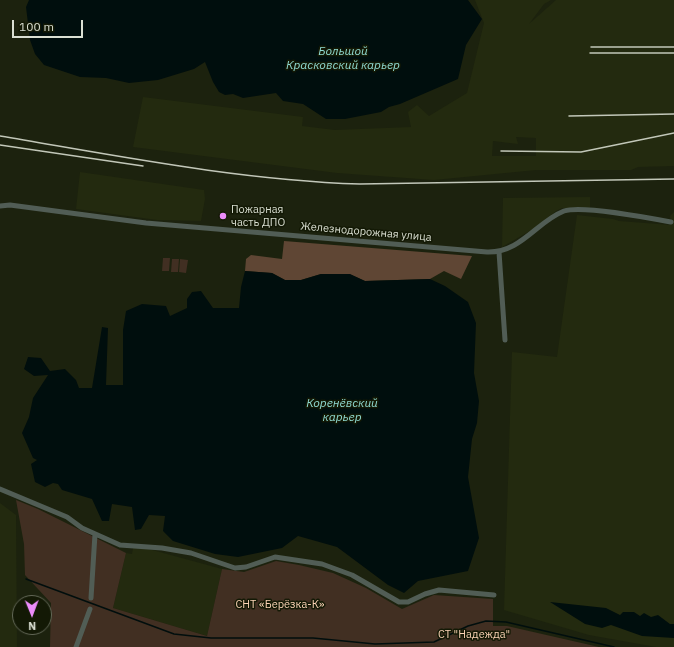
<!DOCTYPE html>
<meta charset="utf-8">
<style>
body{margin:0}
#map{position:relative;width:674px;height:647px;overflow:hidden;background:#1c220e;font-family:"IBM Plex Sans",sans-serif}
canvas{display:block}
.north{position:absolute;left:12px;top:595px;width:40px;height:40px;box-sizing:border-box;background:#131905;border:1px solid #636857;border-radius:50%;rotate:179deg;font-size:11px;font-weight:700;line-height:16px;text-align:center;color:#dadfd2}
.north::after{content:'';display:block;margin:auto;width:14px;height:18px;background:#ec8cfb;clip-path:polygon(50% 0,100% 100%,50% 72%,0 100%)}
.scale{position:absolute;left:12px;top:20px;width:71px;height:18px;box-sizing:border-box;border:2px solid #dadfd2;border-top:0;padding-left:5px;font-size:12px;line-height:14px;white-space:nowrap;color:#dadfd2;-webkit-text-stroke:3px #131905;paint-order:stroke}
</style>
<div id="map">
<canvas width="674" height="647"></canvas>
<div class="north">N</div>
<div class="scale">100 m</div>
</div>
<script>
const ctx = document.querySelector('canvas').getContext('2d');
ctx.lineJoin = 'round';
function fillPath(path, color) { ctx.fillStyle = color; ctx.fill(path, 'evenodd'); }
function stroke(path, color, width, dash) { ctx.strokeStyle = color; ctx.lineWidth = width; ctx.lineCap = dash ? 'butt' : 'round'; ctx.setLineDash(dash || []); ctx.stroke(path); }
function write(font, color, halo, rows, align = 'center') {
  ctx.font = font + ' "IBM Plex Sans",sans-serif'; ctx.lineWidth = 3; ctx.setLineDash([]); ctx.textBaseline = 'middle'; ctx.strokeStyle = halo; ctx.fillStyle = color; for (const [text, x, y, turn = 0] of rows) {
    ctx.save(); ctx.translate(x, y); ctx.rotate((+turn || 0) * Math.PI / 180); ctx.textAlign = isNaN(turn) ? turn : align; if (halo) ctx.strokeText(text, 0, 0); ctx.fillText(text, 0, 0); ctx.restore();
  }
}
fillPath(new Path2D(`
 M475,0H551L544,4L529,24L556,0H674V166L638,167L631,170H536L434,180L337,173L133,147L143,97L303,117L302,126L335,130L411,127L408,112L417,105L429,116L467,93L484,23ZM516,137L536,138V156H492L493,141L518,144Z
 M80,172L204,190L205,199L201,221L157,220L76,209Z
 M590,197V208H562L556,211L542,224L502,247L503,198Z
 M674,212V647H656L589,635L504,610L512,352L557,357L577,215L613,219L619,221L671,225L670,216Z
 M0,503L16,515L17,647H0Z
 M133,548H145L222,569L207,636L113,608L126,553L132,554Z`), '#232a0f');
fillPath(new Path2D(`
 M163,258H170L169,271H162Z
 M172,259H179L178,272H171Z
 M180,259L188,260L186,273L179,272Z
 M16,500L38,509L126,553L113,608L207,636L222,569L244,572L276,561L299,565L333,573L366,588L402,609L434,595L493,599V626H507L599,647H50L51,603L25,575L24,544Z`), '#412f22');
fillPath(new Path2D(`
 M284,241L472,256L461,279L444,271L430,279L365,281L349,274H321L301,280H285L272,273L245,271L246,259L251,255L282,259Z`), '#5f4634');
fillPath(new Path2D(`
 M29,0H468L482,19L466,45L458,79L400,104L389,107L381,112L345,119H326L303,104L283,101L276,93L243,98L233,94L225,95L219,92L213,82L205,62L194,69L158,80L129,83L106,78L80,77L44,65L35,54L30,40L26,7Z
 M245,271L272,273L285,280H301L321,274H350L365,281L430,279L445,286L468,302L476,323L474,373L479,401L477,423L472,439L468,477L479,538L468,571L418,581L404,593L388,585L337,547L298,536L282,548L238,557L215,554L173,541L163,531L165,516L149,515L141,529L135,530L132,507L112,504L109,521H102L92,499L62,490L58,484L53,483L45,487L35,482L31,464L37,460L33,458L22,433L29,417L33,398L48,375L34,376L24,369L28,357L41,358L50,371L65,369L76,380L79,388H92L102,327L108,328L106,385H123V330L126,311L142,304L166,306L170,316L187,308V299L192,292L201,291L213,308H239L241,287Z
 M550,602L606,608L620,615L623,612H634L640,616L644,613L651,617L658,615L670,624H674V638L642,636L611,625L602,628L585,624Z`), '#000e0d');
stroke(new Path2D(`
 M26,579L174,634L211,638H313L375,644L434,642L468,626L486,621L506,622L614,647`), '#000e0d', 1.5);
stroke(new Path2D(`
 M0,206L10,205L146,223L487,252C521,253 536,222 564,211C582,205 650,218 671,222
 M499,252L505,340
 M0,489L67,517L82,528L120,545L162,548L191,553L235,568L246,567L275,557L322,564L352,575L399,602H408L425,594L439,590L494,595
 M91,598L95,534
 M76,647L90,609`), '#515d55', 5);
stroke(new Path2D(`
 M591,47H674
 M590,53H674
 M569,116L674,114
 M0,136C119,156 239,180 360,184L674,179
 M0,145L143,166
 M501,151L581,152L674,133`), '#c2c7b9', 1.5);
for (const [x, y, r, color] of [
 [223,216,4,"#ec8cfb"]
]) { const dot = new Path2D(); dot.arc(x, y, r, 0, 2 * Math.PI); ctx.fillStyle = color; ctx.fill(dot); stroke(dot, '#131905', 1.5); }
write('11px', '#dadfd2', '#131905', [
 ["Пожарная",231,210],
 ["часть ДПО",231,223]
], 'left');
write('11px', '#dadfd2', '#131905', [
 ["Железнодорожная улица",366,232,5]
]);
write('11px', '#fbd3b5', '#131905', [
 ["СНТ «Берёзка-К»",280,605],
 ["СТ \"Надежда\"",474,635]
]);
write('italic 12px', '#90dad2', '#131905', [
 ["Большой",343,52],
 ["Красковский карьер",343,66],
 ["Коренёвский",342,404],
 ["карьер",342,418]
]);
</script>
